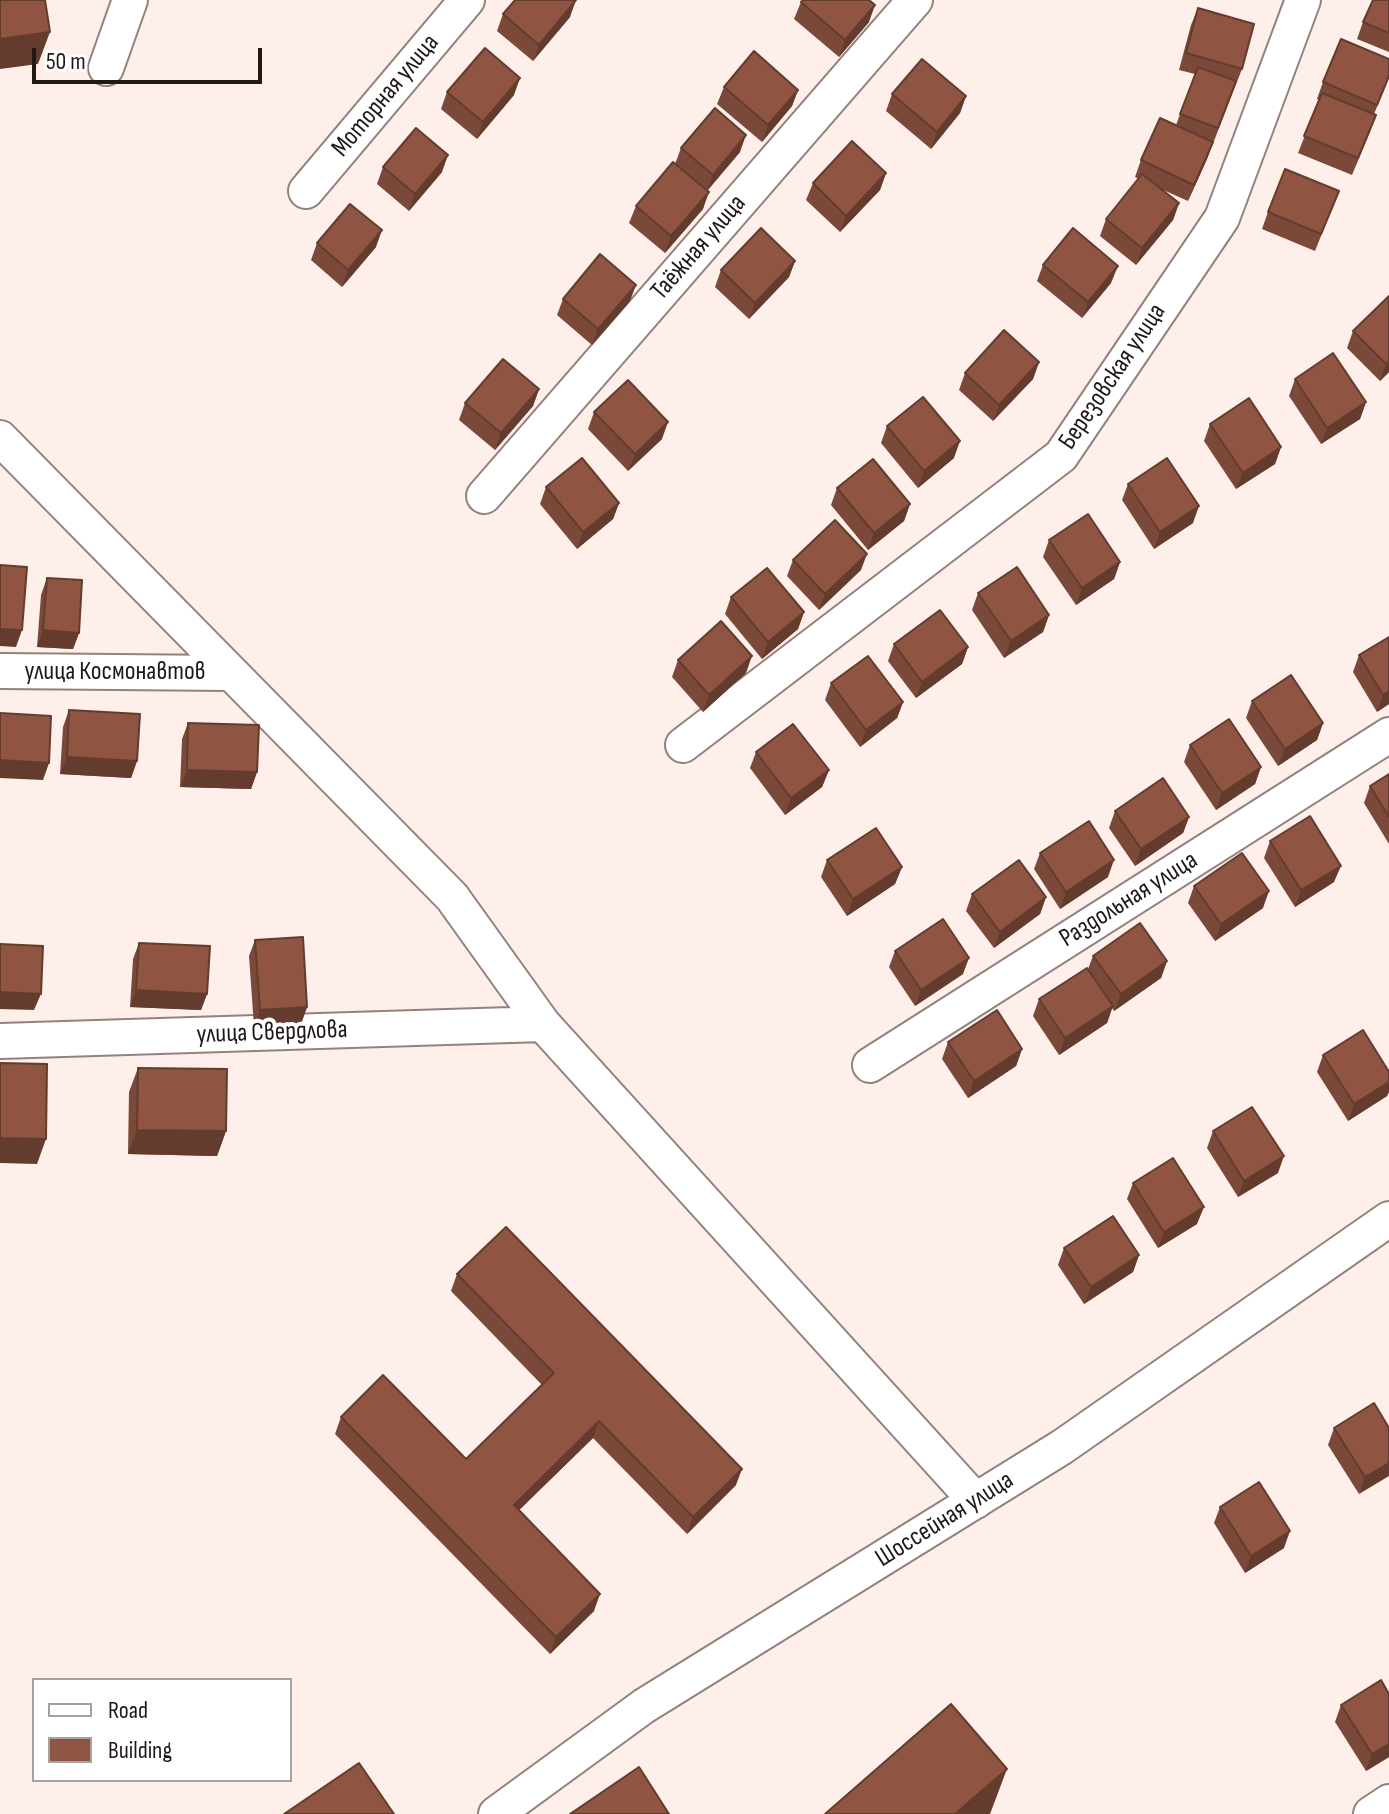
<!DOCTYPE html>
<meta charset="utf-8">
<style>
body{margin:0}
#map{position:relative;width:1389px;height:1814px;overflow:hidden;background:#feefea;font-family:"Sofia Sans Condensed",sans-serif}
canvas{display:block}
.legend{position:absolute;left:32px;top:1678px;width:260px;height:104px;box-sizing:border-box;background:#fff;border:2px solid #a5a3a2;margin:0;padding:10px 14px;list-style:none;font-size:24px;color:#1f1816}
.legend li{display:flex;align-items:center;gap:16px;height:40px}
.legend b{width:40px;border:2px solid #a5a3a2}
.scale{position:absolute;left:32px;top:48px;width:230px;height:36px;box-sizing:border-box;border:4px solid #1f1816;border-top:0;padding-left:10px;font-size:24px;line-height:28px;white-space:nowrap;color:#1f1816;-webkit-text-stroke:6px #fff;paint-order:stroke}
</style>
<div id="map">
<canvas width="1389" height="1814"></canvas>
<ul class="legend">
<li><b style="height:10px;background:#fff"></b>Road</li>
<li><b style="height:22px;background:#8f5542"></b>Building</li>
</ul>
<div class="scale">50 m</div>
</div>
<script>
const ctx = document.querySelector('canvas').getContext('2d');
ctx.lineJoin = 'round';
function stroke(path, color, width, dash) { ctx.strokeStyle = color; ctx.lineWidth = width; ctx.lineCap = dash ? 'butt' : 'round'; ctx.setLineDash(dash || []); ctx.stroke(path); }
function fillPath(path, color) { ctx.fillStyle = color; ctx.fill(path, 'evenodd'); }
function write(font, color, halo, rows, align = 'center') {
  ctx.font = font + ' "Sofia Sans Condensed",sans-serif'; ctx.lineWidth = 8; ctx.setLineDash([]); ctx.textBaseline = 'middle'; ctx.strokeStyle = halo; ctx.fillStyle = color; for (const [text, x, y, turn = 0] of rows) {
    ctx.save(); ctx.translate(x, y); ctx.rotate((+turn || 0) * Math.PI / 180); ctx.textAlign = isNaN(turn) ? turn : align; if (halo) ctx.strokeText(text, 0, 0); ctx.fillText(text, 0, 0); ctx.restore();
  }
}
const minor = new Path2D(`
 M106,68L130,0
 M306,191L467,0
 M0,438L452,897L543,1024L976,1501
 M484,496L915,0
 M0,671L230,673
 M683,745L1061,456L1222,218L1303,0
 M0,1041L543,1024
 M870,1065L1389,735
 M496,1814L644,1706L1062,1447L1389,1219
 M1371,1814L1389,1802`);
stroke(minor, '#92817c', 38);
stroke(minor, '#fff', 34);
fillPath(new Path2D(`
 M1389,0V52L1357,39L1363,22Z
 M801,2L869,22L839,57L794,19Z
 M1198,8L1242,69L1207,159L1188,201L1161,189L1179,203L1173,220L1136,265L1100,236L1106,219L1139,179L1135,177L1141,160L1176,125L1195,74L1179,70L1191,25Z
 M503,14L570,17L533,61L497,31Z
 M1389,59V78L1374,114L1376,115L1370,132L1352,175L1298,153L1319,100L1317,99L1323,82Z
 M724,87L798,90L792,106L762,142L717,104Z
 M447,92L514,95L477,139L441,109Z
 M892,94L966,96L960,113L931,149L886,111Z
 M681,148L740,152L707,191L703,209L665,253L629,223L636,206L675,164Z
 M383,167L442,172L409,211L377,184Z
 M886,173L880,190L840,232L806,200L813,183Z
 M1339,191L1315,251L1262,229L1268,212Z
 M317,243L376,247L342,287L311,260Z
 M795,261L789,277L749,319L715,287L721,270Z
 M1043,265L1111,283L1082,318L1037,281Z
 M1389,296V372L1380,381L1347,348L1353,331Z
 M563,299L630,301L592,345L557,315Z
 M1039,362L1033,379L993,421L959,390L965,373Z
 M1295,379L1366,402L1360,419L1321,444L1289,396Z
 M539,389L533,406L495,450L459,420L465,403Z
 M594,412L662,439L628,471L588,429Z
 M1210,424L1281,447L1275,464L1236,489L1204,441Z
 M887,426L954,458L918,488L881,443Z
 M1128,484L1193,523L1154,549L1122,500Z
 M546,487L619,503L613,519L577,549L540,504Z
 M837,488L910,504L904,521L868,550L831,505Z
 M1049,540L1120,562L1114,579L1076,605L1043,557Z
 M793,560L861,570L819,610L787,576Z
 M47,578L79,633L73,649L37,647L41,595Z
 M978,593L1049,615L1043,632L1004,658L972,610Z
 M731,597L804,612L798,629L762,659L725,614Z
 M894,644L968,647L962,664L916,698L888,661Z
 M1359,655L1389,704L1377,712L1353,672Z
 M678,660L746,673L703,712L672,677Z
 M831,683L903,702L897,718L860,747L825,700Z
 M1252,701L1323,723L1317,740L1278,766L1246,718Z
 M69,710L137,761L131,778L60,774L63,727Z
 M188,723L257,772L251,789L180,787L182,739Z
 M1190,745L1261,767L1255,784L1216,810L1184,762Z
 M756,752L829,770L822,787L785,815L750,768Z
 M1389,774V844L1364,803L1370,786Z
 M1115,811L1189,817L1183,833L1135,866L1109,828Z
 M1270,841L1334,882L1295,907L1264,858Z
 M1040,853L1108,877L1060,909L1034,869Z
 M827,860L902,867L895,884L847,916L821,877Z
 M1194,886L1263,908L1215,941L1188,903Z
 M972,894L1046,897L1040,914L994,948L966,911Z
 M255,940L307,1007L301,1024L254,1027L249,956Z
 M139,943L207,994L201,1010L130,1007L133,959Z
 M895,951L963,974L915,1006L889,967Z
 M1093,956L1167,961L1161,978L1114,1011L1112,1008L1107,1023L1059,1055L1033,1016L1039,999L1088,969Z
 M948,1042L1022,1049L1016,1066L968,1098L942,1059Z
 M1323,1055L1389,1072V1092L1387,1096L1348,1121L1317,1072Z
 M138,1068L226,1131L217,1156L128,1154L129,1092Z
 M1213,1131L1278,1173L1238,1197L1207,1148Z
 M1133,1183L1197,1224L1158,1248L1127,1199Z
 M1064,1248L1139,1255L1133,1272L1084,1304L1058,1265Z
 M457,1274L736,1485L687,1534L593,1438L519,1510L594,1611L550,1654L335,1434L341,1417L466,1459L542,1385L451,1291Z
 M1334,1428H1389L1359,1494L1328,1445Z
 M1220,1507L1284,1548L1245,1573L1214,1523Z
 M1341,1705L1389,1757L1366,1771L1335,1722Z`), '#7b4939');
fillPath(new Path2D(`
 M576,0L570,17L533,61L539,45Z
 M875,5L869,22L839,57L845,40Z
 M50,32L38,64L0,69V39Z
 M520,78L514,95L477,139L483,122Z
 M798,90L792,106L762,142L768,125Z
 M966,96L960,113L931,149L937,132Z
 M746,135L740,152L707,191L713,175Z
 M1213,142L1207,159L1188,201L1194,185Z
 M448,155L442,172L409,211L415,194Z
 M886,173L880,190L840,232L846,216Z
 M709,192L703,209L665,253L671,236Z
 M1179,203L1173,220L1136,265L1142,248Z
 M382,230L376,247L342,287L348,270Z
 M795,261L789,277L749,319L755,303Z
 M1118,266L1111,283L1082,318L1088,302Z
 M636,285L630,301L592,345L598,329Z
 M1389,361V372L1380,381L1386,364Z
 M1039,362L1033,379L993,421L999,405Z
 M539,389L533,406L495,450L501,433Z
 M1366,402L1360,419L1321,444L1327,428Z
 M668,422L662,439L628,471L635,454Z
 M960,441L954,458L918,488L924,471Z
 M1281,447L1275,464L1236,489L1243,473Z
 M619,503L613,519L577,549L583,532Z
 M910,504L904,521L868,550L874,533Z
 M1199,506L1193,523L1154,549L1160,532Z
 M867,554L861,570L819,610L825,594Z
 M1120,562L1114,579L1076,605L1082,588Z
 M804,612L798,629L762,659L768,642Z
 M1049,615L1043,632L1004,658L1011,641Z
 M0,629L22,630L16,647L0,646Z
 M43,630L79,633L73,649L37,647Z
 M968,647L962,664L916,698L922,682Z
 M752,656L746,673L703,712L709,695Z
 M1389,691V704L1377,712L1383,695Z
 M903,702L897,718L860,747L866,730Z
 M1323,723L1317,740L1278,766L1285,749Z
 M67,757L137,761L131,778L60,774Z
 M0,760L49,763L43,780L0,778Z
 M1261,767L1255,784L1216,810L1222,793Z
 M187,770L257,772L251,789L180,787Z
 M829,770L822,787L785,815L791,798Z
 M1189,817L1183,833L1135,866L1141,849Z
 M1114,860L1108,877L1060,909L1066,892Z
 M1341,866L1334,882L1295,907L1301,890Z
 M902,867L895,884L847,916L853,899Z
 M1269,891L1263,908L1215,941L1221,924Z
 M1046,897L1040,914L994,948L1000,932Z
 M969,958L963,974L915,1006L921,990Z
 M1167,961L1161,978L1114,1011L1121,994Z
 M136,990L207,994L201,1010L130,1007Z
 M0,992L41,994L34,1010L0,1009Z
 M1113,1006L1107,1023L1059,1055L1065,1038Z
 M307,1007L301,1024L254,1027L260,1010Z
 M1022,1049L1016,1066L968,1098L974,1081Z
 M1389,1082V1092L1387,1096L1348,1121L1354,1104Z
 M137,1130L226,1131L217,1156L128,1154Z
 M0,1138L46,1139L37,1164L0,1163Z
 M1284,1156L1278,1173L1238,1197L1244,1181Z
 M1204,1207L1197,1224L1158,1248L1164,1232Z
 M1139,1255L1133,1272L1084,1304L1091,1287Z
 M599,1421L593,1438L507,1522L514,1505Z
 M1389,1463V1476L1359,1494L1365,1477Z
 M742,1469L736,1485L687,1534L693,1517Z
 M1290,1531L1284,1548L1245,1573L1251,1556Z
 M600,1594L594,1611L550,1654L556,1637Z
 M1389,1744V1757L1366,1771L1372,1754Z
 M1007,1769L990,1814H955Z`), '#643c2e');
const building = new Path2D(`
 M0,0H45L50,32L0,39Z
 M515,0H576L539,45L503,14Z
 M803,0H869L875,5L845,40L801,2Z
 M1373,0H1389V33L1363,22Z
 M1198,8L1254,24L1242,69L1186,53Z
 M1341,39L1389,59V76L1377,105L1323,82Z
 M485,48L520,78L483,122L447,92Z
 M754,51L798,90L768,125L724,87Z
 M922,59L966,96L937,132L892,94Z
 M1198,67L1236,81L1218,128L1180,114Z
 M1322,93L1376,115L1358,158L1304,136Z
 M715,108L746,135L713,175L681,148Z
 M1160,118L1213,142L1194,185L1141,160Z
 M416,128L448,155L415,194L383,167Z
 M852,141L886,173L846,216L813,183Z
 M673,162L709,192L671,236L636,206Z
 M1285,169L1339,191L1321,234L1268,212Z
 M1142,174L1179,203L1142,248L1106,219Z
 M350,204L382,230L348,270L317,243Z
 M761,228L795,261L755,303L721,270Z
 M1073,228L1118,266L1088,302L1043,265Z
 M600,254L636,285L598,329L563,299Z
 M1389,296V361L1386,364L1353,331Z
 M1004,330L1039,362L999,405L965,373Z
 M1333,353L1366,402L1327,428L1295,379Z
 M503,359L539,389L501,433L465,403Z
 M628,380L668,422L635,454L594,412Z
 M923,397L960,441L924,471L887,426Z
 M1249,398L1281,447L1243,473L1210,424Z
 M582,458L619,503L583,532L546,487Z
 M1167,458L1199,506L1160,532L1128,484Z
 M873,459L910,504L874,533L837,488Z
 M1088,514L1120,562L1082,588L1049,540Z
 M835,520L867,554L825,594L793,560Z
 M0,565L27,567L22,630L0,629Z
 M1017,567L1049,615L1011,641L978,593Z
 M767,568L804,612L768,642L731,597Z
 M47,578L82,580L79,633L43,630Z
 M940,610L968,647L922,682L894,644Z
 M721,621L752,656L709,695L678,660Z
 M1389,637V691L1383,695L1359,655Z
 M868,656L903,702L866,730L831,683Z
 M1291,675L1323,723L1285,749L1252,701Z
 M69,710L140,714L137,761L67,757Z
 M0,713L51,716L49,763L0,760Z
 M1229,719L1261,767L1222,793L1190,745Z
 M188,723L259,725L257,772L187,770Z
 M793,724L829,770L791,798L756,752Z
 M1389,774V817L1370,786Z
 M1163,778L1189,817L1141,849L1115,811Z
 M1310,816L1341,866L1301,890L1270,841Z
 M1089,821L1114,860L1066,892L1040,853Z
 M876,828L902,867L853,899L827,860Z
 M1242,853L1269,891L1221,924L1194,886Z
 M1019,860L1046,897L1000,932L972,894Z
 M943,919L969,958L921,990L895,951Z
 M1140,923L1167,961L1121,994L1093,956Z
 M303,937L307,1007L260,1010L255,940Z
 M139,943L210,946L207,994L136,990Z
 M0,944L43,946L41,994L0,992Z
 M1087,968L1113,1006L1065,1038L1039,999Z
 M997,1010L1022,1049L974,1081L948,1042Z
 M1363,1030L1389,1072V1082L1354,1104L1323,1055Z
 M0,1063L47,1064L46,1139L0,1138Z
 M138,1068L227,1069L226,1131L137,1130Z
 M1252,1107L1284,1156L1244,1181L1213,1131Z
 M1173,1158L1204,1207L1164,1232L1133,1183Z
 M1113,1216L1139,1255L1091,1287L1064,1248Z
 M506,1227L742,1469L693,1517L599,1421L514,1505L600,1594L556,1637L341,1417L383,1375L466,1459L554,1373L457,1274Z
 M1374,1403L1389,1428V1463L1365,1477L1334,1428Z
 M1259,1482L1290,1531L1251,1556L1220,1507Z
 M1381,1680L1389,1694V1744L1372,1754L1341,1705Z
 M951,1704L1007,1769L955,1814H825Z
 M359,1763L394,1814H284Z
 M639,1767L669,1814H570Z`);
fillPath(building, '#8f5542');
stroke(building, '#643c2e', 2);
write('26px', '#1f1816', '#fff', [
 ["Моторная улица",386,96,-50],
 ["Таёжная улица",699,248,-49],
 ["Березовская улица",1113,377,-56],
 ["улица Космонавтов",115,672],
 ["Раздольная улица",1129,900,-32],
 ["улица Свердлова",272,1033,-2],
 ["Шоссейная улица",945,1520,-32]
]);
</script>
